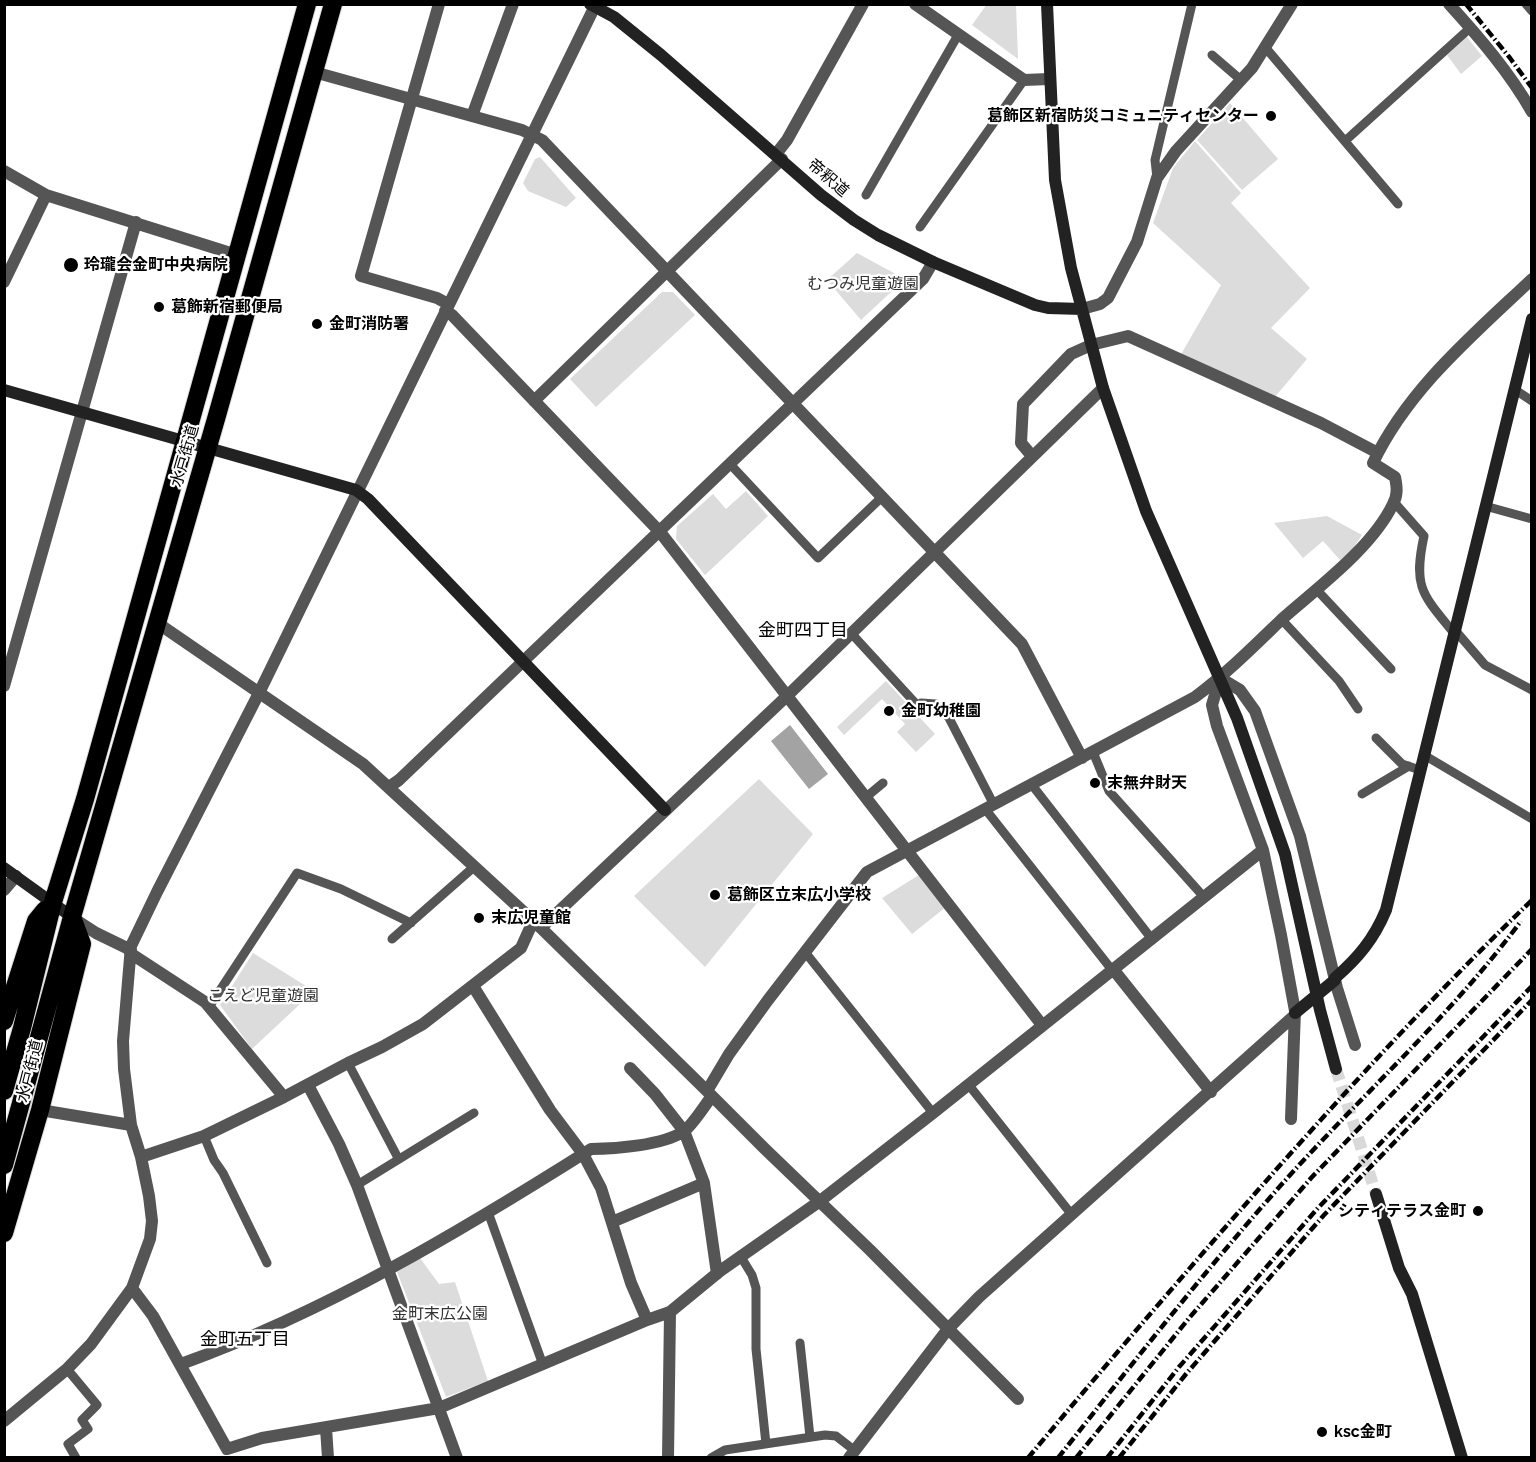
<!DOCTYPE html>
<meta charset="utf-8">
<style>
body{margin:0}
#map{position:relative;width:1536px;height:1462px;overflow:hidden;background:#fff;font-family:Raleway,sans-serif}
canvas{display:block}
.frame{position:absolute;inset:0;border:6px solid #000;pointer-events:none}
</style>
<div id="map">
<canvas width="1536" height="1462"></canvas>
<div class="frame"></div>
</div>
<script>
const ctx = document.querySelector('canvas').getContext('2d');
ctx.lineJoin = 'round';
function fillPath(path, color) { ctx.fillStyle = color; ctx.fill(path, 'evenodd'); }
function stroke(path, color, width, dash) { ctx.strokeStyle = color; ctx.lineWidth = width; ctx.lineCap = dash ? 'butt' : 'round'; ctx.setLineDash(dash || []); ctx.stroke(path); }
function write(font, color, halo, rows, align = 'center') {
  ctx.font = font + ' Raleway,"Noto Sans JP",sans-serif'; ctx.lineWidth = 4.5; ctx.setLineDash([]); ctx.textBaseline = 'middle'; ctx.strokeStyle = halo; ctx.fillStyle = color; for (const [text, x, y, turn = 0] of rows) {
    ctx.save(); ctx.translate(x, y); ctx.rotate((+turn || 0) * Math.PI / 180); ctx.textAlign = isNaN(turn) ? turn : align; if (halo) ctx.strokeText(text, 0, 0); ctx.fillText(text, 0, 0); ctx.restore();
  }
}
fillPath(new Path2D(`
 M987,4L1016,5L1018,59L972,25Z
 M1467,37L1482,56L1461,74L1447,55Z
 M1230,103L1278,159L1242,190L1197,140Z
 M1195,141L1241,193L1231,203L1310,288L1271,328L1307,359L1274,398L1180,356L1221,285L1153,223L1173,168Z
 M540,157L576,198L566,207L528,191L523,183L535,159Z
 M857,253L905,279L861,320L827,280Z
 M662,292H673L695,315L596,407L570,379Z
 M746,491L768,516L705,575L676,539L677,526L713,494L726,509Z
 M1327,516L1362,535L1351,551L1340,560L1323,541L1303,558L1274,523Z
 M886,681L935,734L916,752L897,732L905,724L882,699L844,735L837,727Z
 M759,779L813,834L705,967L634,896Z
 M919,875L946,907L912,934L882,898Z
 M253,953L314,991L252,1049L220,1005Z
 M420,1258L439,1284L455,1282L488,1381L446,1397L397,1272Z`), '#dcdcdc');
fillPath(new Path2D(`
 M790,725L828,774L809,789L771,741Z`), '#a3a3a3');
stroke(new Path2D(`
 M1336,1069L1376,1194`), '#d9d9d9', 12, [12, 6]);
const highway = new Path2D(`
 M4,1021L36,921L45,910
 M4,1091L22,1028L53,902L85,799L307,4
 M4,1165L72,917L216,419L333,4
 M4,1233L40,1110L82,944L72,917`);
stroke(highway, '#dbdbdb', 20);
stroke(new Path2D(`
 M1526,4L1532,11
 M1265,47L1398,204
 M1212,55L1241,80
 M1345,141L1470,28
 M1157,178L1155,160L1192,4
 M866,195L958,35
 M920,227L1024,80
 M1514,389L1532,401
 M730,464L818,558L883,496
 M1394,502L1424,536C1413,587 1422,594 1453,632
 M1485,506L1532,519
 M1316,589L1391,669
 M1282,620L1339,681L1358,709
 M1454,629L1485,665L1532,690
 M851,633L918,706L921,703L936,704L949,718L994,805
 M1376,738L1402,764L1420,770
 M1093,752L1109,791L1203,896
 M1424,755L1532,819
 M1032,785L1151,938
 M1362,794L1409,766
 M865,798L883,783
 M986,810L1112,970
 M392,939L475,866
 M805,952L933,1113
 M209,1007L297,873L341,889L411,923
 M348,1063L398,1158
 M968,1084L1072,1215
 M204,1136L214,1160L223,1173L267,1263
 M357,1185L474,1113
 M488,1212L543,1365
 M741,1257L752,1275L756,1288V1349L766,1444
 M800,1343L810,1437
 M67,1369L97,1405L82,1420L88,1429L68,1444L76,1458
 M711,1458L725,1450L825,1435L836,1436L854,1450`), '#555', 9);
stroke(new Path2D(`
 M439,4L361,276L437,298L448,304
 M915,4L1024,80L1049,79
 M1449,4C1479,37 1510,73 1532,112
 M314,72L522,130L542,140L1022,644L1082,758
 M472,116L513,4
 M776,154L787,140L863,4
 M4,171L46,195L237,255
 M4,282L46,195
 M1082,309L1100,304L1108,298L1137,242L1157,178L1176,151L1252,68L1292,4
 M445,311L452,315L660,532L1042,1025
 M534,401L782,159
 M1032,456L1021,443L1023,404L1071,354L1091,345L1128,336L1321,423L1378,453
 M156,622L363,764L541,928L707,1091L765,1149L870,1250L1018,1399
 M1220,678L1212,705L1217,726L1263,850L1281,935L1295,1011L1291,1119
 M1220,678L1240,690L1255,711L1300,836L1337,988L1355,1045
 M4,686L136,222
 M389,787L399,780L923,279L933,262
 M4,890L16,876
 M73,918L96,933L131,950
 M541,928L787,696L1103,388
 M130,953L205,1002L284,1097L204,1136L141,1157
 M1113,969L1211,1092
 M473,986L550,1110L583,1154L601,1188L631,1283L647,1320
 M630,1068L655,1094L684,1131L704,1183L717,1274
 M308,1085L339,1144L357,1185L457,1458
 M707,1091L729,1054L768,1000L867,872L1195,697C1226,674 1253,647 1281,620C1317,588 1372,548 1393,504C1398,495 1397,487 1395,477L1373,463C1408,389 1474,334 1532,279
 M284,1097L348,1063L382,1047L423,1024L521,948L530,928L535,923
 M40,1110L131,1125
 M612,1222L704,1183
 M132,1288L153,1316L227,1449L262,1438L439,1408L647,1320L670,1312
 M181,1364C326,1312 461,1231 591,1149C616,1149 662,1145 683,1132C692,1126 705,1105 712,1096
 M4,1421L67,1369L91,1344L132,1288L150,1239L152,1221L149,1196L141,1157L131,1125L124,1069L123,1041L131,946L157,892L259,693L594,8L593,6
 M326,1428L328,1458
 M668,1458L670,1312L720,1271L820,1201L933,1113L1263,850
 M849,1458L948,1329L979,1297L1295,1015`), '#555', 12);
stroke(new Path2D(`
 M590,4L614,17L661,55L821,195L854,220L878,235L933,262L1035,305L1048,308L1082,309
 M1047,4L1055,180L1071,268L1103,388L1146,511L1237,718L1285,854L1320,1010L1336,1069
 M4,390L356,490L368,499L665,810
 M4,868L72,917
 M1335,978C1358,958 1374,939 1386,910L1532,319
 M1376,1194L1399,1268L1412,1294L1462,1458`), '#222', 12);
stroke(highway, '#000', 18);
stroke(new Path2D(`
 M1466,4L1510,58L1532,88
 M1028,1458C1092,1381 1157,1306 1222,1231C1322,1117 1423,1005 1532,900
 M1058,1458C1137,1358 1215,1257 1301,1163C1375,1083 1456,1009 1521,921
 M1076,1458L1190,1317L1312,1177L1532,949
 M1107,1458L1179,1367L1318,1208L1532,986
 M1119,1458L1186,1374L1324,1215L1532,1000`), '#000', 4.5, [9, 3, 1.5, 3]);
stroke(new Path2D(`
 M1295,1013L1335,980`), '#222', 12);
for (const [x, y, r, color] of [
 [1271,116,6,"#000"],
 [71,265,8,"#000"],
 [159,307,6,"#000"],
 [317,324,6,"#000"],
 [889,711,6,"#000"],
 [1095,783,6,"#000"],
 [715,895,6,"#000"],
 [479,918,6,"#000"],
 [1478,1211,6,"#000"],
 [1322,1432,6,"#000"]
]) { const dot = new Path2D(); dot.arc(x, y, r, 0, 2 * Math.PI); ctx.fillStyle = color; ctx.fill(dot); stroke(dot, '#fff', 2); }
write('bold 16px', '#000', '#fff', [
 ["葛飾区新宿防災コミュニティセンター",1259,116,"right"],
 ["玲瓏会金町中央病院",84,265],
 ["葛飾新宿郵便局",171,307],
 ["金町消防署",329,324],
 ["金町幼稚園",901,711],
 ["末無弁財天",1107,783],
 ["葛飾区立末広小学校",727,895],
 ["末広児童館",491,918],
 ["シティテラス金町",1466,1211,"right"],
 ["ksc金町",1334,1432]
], 'left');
write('16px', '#000', '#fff', [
 ["帝釈道",828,178,41],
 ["水戸街道",185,456,-74],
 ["水戸街道",30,1071,-76]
]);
write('16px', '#333', '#fff', [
 ["むつみ児童遊園",863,284],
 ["こえど児童遊園",263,996],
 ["金町末広公園",440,1314]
]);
write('18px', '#000', '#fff', [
 ["金町四丁目",803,631],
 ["金町五丁目",245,1340]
]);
</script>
